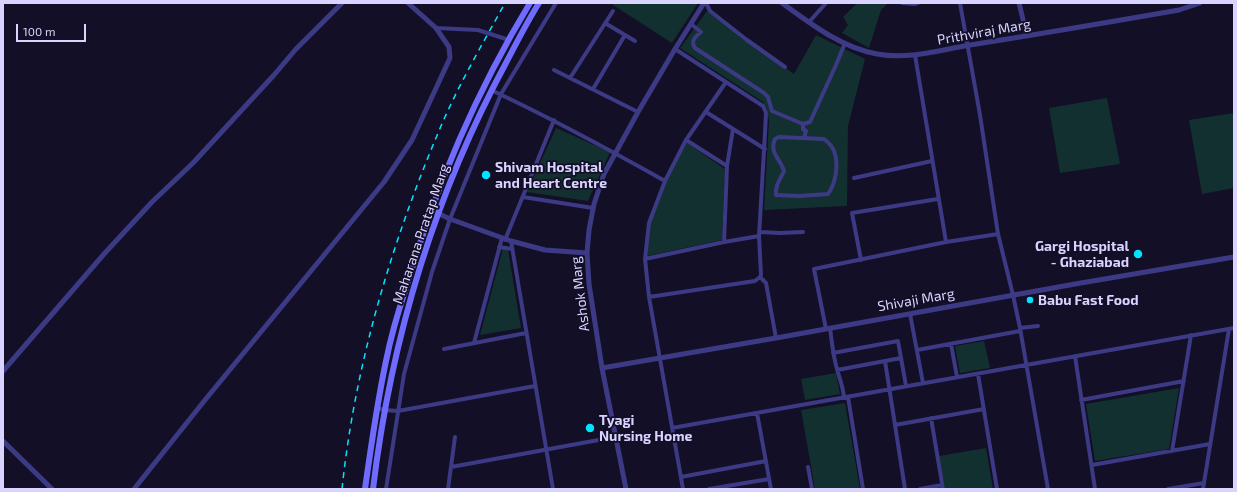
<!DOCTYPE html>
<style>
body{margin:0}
#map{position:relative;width:1237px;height:492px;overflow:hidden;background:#130f26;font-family:"Exo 2",sans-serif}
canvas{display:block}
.frame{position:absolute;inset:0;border:4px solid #d9d4ff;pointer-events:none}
.scale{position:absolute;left:16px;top:24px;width:70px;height:18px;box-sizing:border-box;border:2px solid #d9d4ff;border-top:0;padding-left:5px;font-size:12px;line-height:14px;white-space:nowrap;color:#d9d4ff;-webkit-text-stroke:3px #130f26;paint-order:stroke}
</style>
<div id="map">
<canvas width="1237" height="492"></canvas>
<div class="frame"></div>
<div class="scale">100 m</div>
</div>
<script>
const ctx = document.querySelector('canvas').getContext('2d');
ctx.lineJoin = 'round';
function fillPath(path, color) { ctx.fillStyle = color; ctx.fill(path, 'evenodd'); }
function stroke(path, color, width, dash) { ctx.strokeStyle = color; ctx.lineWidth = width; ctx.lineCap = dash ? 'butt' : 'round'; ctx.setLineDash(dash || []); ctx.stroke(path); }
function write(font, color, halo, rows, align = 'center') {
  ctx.font = font + ' "Exo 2",sans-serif'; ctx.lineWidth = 3.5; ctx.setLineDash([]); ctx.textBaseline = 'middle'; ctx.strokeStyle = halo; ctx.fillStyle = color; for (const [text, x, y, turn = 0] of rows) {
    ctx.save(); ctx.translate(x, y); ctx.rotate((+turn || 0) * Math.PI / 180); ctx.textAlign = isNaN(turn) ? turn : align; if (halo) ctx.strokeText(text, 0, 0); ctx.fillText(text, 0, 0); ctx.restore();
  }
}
fillPath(new Path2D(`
 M614,3H698L672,43L613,5Z
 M857,3H888L881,10L869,48L842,33L848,25L843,17Z
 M707,11L794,74L816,35L865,59L848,126L847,206L764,210L769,121L767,110L763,102L680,48Z
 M1107,98L1120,164L1060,173L1049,108Z
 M1234,113V188L1202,194L1189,120Z
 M556,128L610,152L588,201L527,192Z
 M687,143L725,169L722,240L647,256L650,222L666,179Z
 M503,248L508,250L521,328L480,335Z
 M984,341L990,368L960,373L955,346Z
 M836,373L840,394L805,400L801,379Z
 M1179,388L1169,449L1095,461L1086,404Z
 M845,403L860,489H815L801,410Z
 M986,448L993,489H945L939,456Z`), '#12302f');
stroke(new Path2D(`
 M706,3L710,11L747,40L785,67
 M902,3L914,4L918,3
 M960,3L980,115L998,234L1013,295L1020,328L1048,489
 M809,22L826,3
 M605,23L635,41
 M691,24L701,32C696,36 690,41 695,48L764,93L768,97L772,111L803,124
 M436,28L478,30L509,40
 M915,55L946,242
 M554,70L638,112
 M570,78L613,11
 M593,89L625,35
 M491,90C551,118 608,149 665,181
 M706,112L765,149
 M779,137L824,139C828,142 832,146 834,151C839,164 836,183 828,194L799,196L776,195C775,185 780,180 784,171C780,158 769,153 775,139Z
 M804,138L806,131L803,129V124L810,122L836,65L845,43
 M686,140L727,166L724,242
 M727,166L733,129
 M854,178L932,161
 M523,197L593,208
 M760,232L780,233L803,232
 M505,240L554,120
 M511,241L553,489
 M499,247L512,249
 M645,259L724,242L759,236
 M861,260L852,213L938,199
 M760,277L766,283L776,338
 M649,297L755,281L760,277L761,275L759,236L765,133L766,113L763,106L675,49
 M910,314L923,383
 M830,328C832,342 833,356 837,369C840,380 843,387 844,397
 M1020,328L1038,326
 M826,329L814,269L946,242L998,234
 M474,343L502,238
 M951,344L957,377
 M444,349L526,333
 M917,350L1020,331
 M833,353L898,341L906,386
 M1075,356L1095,489
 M885,361L901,358
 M837,370L885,361L905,489
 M978,374L997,489
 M848,397L863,489
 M1081,400L1184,381
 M377,408L384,410L398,411L535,386
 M757,413L771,489
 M931,418L943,489
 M895,425L984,409
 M672,428L1234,328
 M1172,451L1191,335
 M1092,465L1210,444
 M451,467L615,437
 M808,467L812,489
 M681,477L766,461
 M386,489L404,374L432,272L450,219L501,94L556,3
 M448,489L455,437
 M683,489L649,297L645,259L649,223L665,181L686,140L726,82
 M709,489L769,479
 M920,489L942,485
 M1168,489L1204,483
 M1203,489L1229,329`), '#3d3a85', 4);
stroke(new Path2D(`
 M782,3C811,24 842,48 877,54C909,60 939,50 970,45C1040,34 1110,22 1179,10L1200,3
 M1019,3L1027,36
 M431,210L450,219L511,241L545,250L587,253
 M602,368L776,338L1075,284L1234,257
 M3,371L104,254L152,202L193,163L274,75L296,49L342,3
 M3,441L52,489
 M134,489L205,400L384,182L412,140L450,58L449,47L436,28L408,3
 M626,489L602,368L589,284L587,253L589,230L594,204L604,174L638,112L675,49L704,3`), '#3d3a85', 5);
stroke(new Path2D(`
 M365,489C371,446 377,403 386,361C391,336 398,312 406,288C435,188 476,92 530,3
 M373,489C391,339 435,194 507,61C517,42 527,22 539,3`), '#6f6bff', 6);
stroke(new Path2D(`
 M342,489C355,364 392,241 441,126C459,84 483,43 505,3`), '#00e5ff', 1.5, [6, 5]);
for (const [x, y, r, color] of [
 [486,175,5,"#00e5ff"],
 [1138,254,5,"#00e5ff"],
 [1030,300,4,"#00e5ff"],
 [590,428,5,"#00e5ff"]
]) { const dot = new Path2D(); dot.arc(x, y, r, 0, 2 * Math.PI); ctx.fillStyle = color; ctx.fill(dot); stroke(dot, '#130f26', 1.5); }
write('14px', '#d9d4ff', '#130f26', [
 ["Prithviraj Marg",984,32,-10],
 ["Maharana Pratap Marg",421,234,-71],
 ["Ashok Marg",580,294,-97],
 ["Shivaji Marg",916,300,-10]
]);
write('bold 14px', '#d9d4ff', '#130f26', [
 ["Shivam Hospital",495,167],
 ["and Heart Centre",495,183],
 ["Gargi Hospital",1129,246,"right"],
 ["- Ghaziabad",1129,262,"right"],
 ["Babu Fast Food",1038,300],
 ["Tyagi",599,420],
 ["Nursing Home",599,436]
], 'left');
</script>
